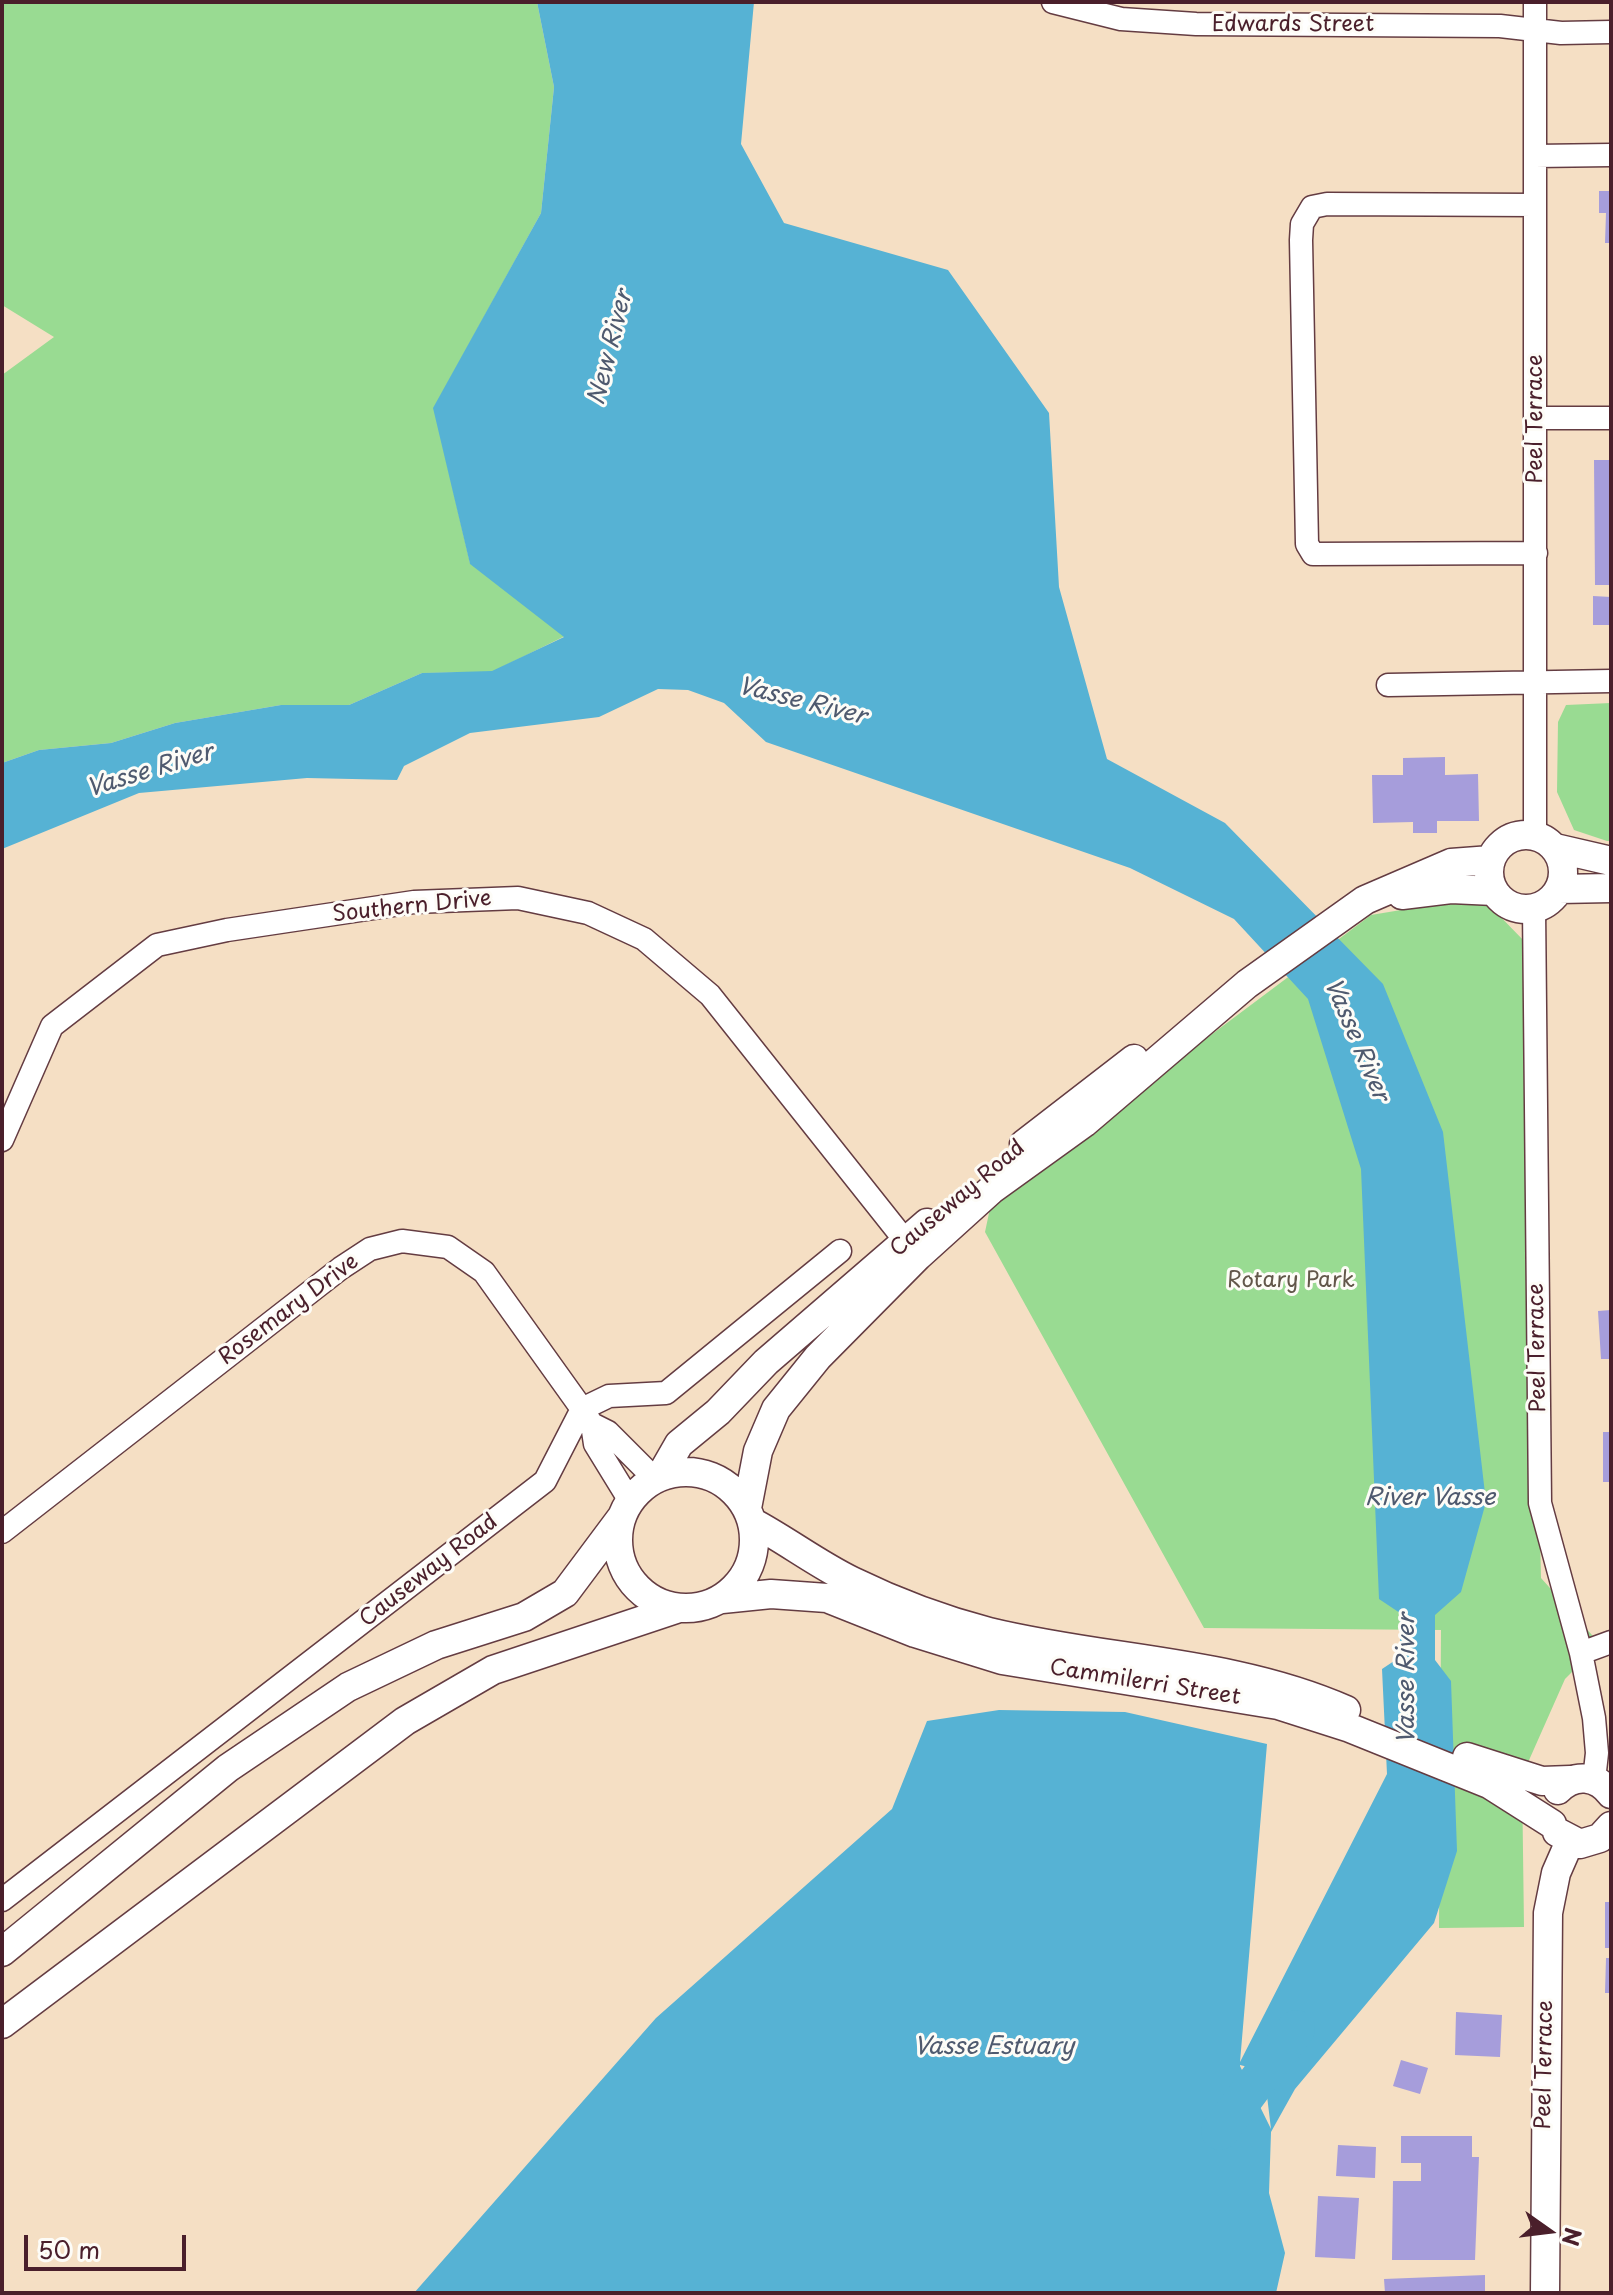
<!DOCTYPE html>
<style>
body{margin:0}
#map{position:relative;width:1613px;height:2295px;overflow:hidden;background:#f5dfc4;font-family:"Playpen Sans",sans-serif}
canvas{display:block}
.frame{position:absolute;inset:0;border:4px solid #4a1f2b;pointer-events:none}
.north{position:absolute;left:1509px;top:2191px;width:80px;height:80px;-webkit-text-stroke:6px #fdfcf7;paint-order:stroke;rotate:104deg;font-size:22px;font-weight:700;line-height:32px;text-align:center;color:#4a1f2b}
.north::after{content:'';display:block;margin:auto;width:28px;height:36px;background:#4a1f2b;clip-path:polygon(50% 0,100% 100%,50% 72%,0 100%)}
.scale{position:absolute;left:24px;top:2235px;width:162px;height:36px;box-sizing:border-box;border:4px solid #4a1f2b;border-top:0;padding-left:10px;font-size:24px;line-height:28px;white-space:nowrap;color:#4a1f2b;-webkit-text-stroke:6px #fdfcf7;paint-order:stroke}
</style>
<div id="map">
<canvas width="1613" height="2295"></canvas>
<div class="frame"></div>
<div class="north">N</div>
<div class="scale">50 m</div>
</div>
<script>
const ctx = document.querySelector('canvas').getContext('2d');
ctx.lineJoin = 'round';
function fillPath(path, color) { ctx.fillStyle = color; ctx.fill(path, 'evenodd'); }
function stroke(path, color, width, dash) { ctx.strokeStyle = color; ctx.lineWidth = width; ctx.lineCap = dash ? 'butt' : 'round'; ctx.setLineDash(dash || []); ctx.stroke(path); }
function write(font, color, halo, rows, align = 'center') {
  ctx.font = font + ' "Playpen Sans",sans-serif'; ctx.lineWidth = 6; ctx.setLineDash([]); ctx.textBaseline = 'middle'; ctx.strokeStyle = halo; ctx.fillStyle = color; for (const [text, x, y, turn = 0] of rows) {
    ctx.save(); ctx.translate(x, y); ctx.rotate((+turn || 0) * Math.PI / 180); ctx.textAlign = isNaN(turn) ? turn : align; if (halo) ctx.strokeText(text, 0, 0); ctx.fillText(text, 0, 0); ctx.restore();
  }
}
fillPath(new Path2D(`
 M2,2H537L554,87L541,213L434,408L470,563L565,636L492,672L422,673L349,705H281L175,723L111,743L39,750L2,763V375L54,337L2,305Z
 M1611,703V841H1607L1574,830L1557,792L1558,722L1566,705Z
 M1449,902L1490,906L1526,943L1541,1578L1600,1644L1565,1679L1522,1776L1524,1927L1439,1928L1441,1630L1204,1628L985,1232L992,1199L1371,915Z`), '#99db92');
fillPath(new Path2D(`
 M537,2H754L741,144L784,223L948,270L1049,413L1059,587L1107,759L1225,823L1383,984L1443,1132L1486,1502L1461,1592L1435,1615V1660L1451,1681L1457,1851L1434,1923L1295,2089L1271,2132L1269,2193L1285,2253L1276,2293H414L656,2018L892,1809L927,1721L999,1710L1125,1712L1267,1744L1240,2062L1387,1774L1382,1669L1400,1657V1613L1379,1599L1361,1169L1308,999L1234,919L1130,868L766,742L724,703L688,690L658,689L599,717L470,733L404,766L397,780L307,778L139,793L2,849V763L39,750L111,743L175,723L281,705H349L422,673L492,671L564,637L470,564L433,408L541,213L554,87ZM1240,2065L1264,2071L1271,2129L1240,2066Z`), '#56b2d4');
stroke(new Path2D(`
 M1220,2131L1296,2029`), '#56b2d4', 38);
fillPath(new Path2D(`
 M1599,191H1611V243H1605L1606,213H1599Z
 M1594,460H1611V585H1595Z
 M1593,596L1611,597V625H1593Z
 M1445,757V775L1478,774L1479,821H1437V833H1413V822L1373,823L1372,775H1403V758Z
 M1611,1310V1359H1601L1598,1311Z
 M1603,1432H1611V1482H1603Z
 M1605,1902H1611V1948H1605Z
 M1606,1958H1611V1993H1605Z
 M1456,2012L1502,2015L1500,2057L1455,2055Z
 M1401,2060L1428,2068L1420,2094L1393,2086Z
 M1401,2136H1472V2157H1479L1475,2260H1392L1393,2181H1421V2163H1401Z
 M1338,2145L1376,2147L1375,2178L1336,2176Z
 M1318,2196L1359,2198L1355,2259L1315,2257Z
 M1485,2275V2293H1385L1384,2279Z`), '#a69ddb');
const minor = new Path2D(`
 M1053,2L1121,19L1196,24L1500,26L1561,33L1611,32
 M1535,2V836
 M1535,156L1611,155
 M1535,205L1327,204L1312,207L1302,224L1301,240L1307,544L1313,554L1536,553
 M1536,418H1611
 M1388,685L1611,681
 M1534,908L1540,1503L1581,1653L1594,1718L1597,1753L1594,1780
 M2,1140L52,1026L157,945L227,930L414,902L518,898L588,913L644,939L710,995L915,1253
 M592,1424L608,1432L655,1479
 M2,1532L341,1268L370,1249L402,1241L448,1247L484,1272L582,1409L592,1424L595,1444L630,1501
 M1581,1653L1611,1642
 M2,1900L545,1481L582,1409L609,1396L666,1393L840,1251`);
const major = new Path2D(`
 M1489 872a37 37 0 1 1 74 0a37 37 0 1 1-74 0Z
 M1555,848L1611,861
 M1559,889L1611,888
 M1402,895L1451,889L1494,891
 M1024,1144L1134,1059
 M618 1540a68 68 0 1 1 136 0a68 68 0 1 1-136 0Z
 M660,1477L679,1444L718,1412L766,1362L927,1223
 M747,1508L758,1451L776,1409L818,1357L918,1256L991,1190L1084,1123L1247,984L1365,900L1451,863L1491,860
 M752,1522C786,1540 817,1564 852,1581C895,1602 943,1620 989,1632C1108,1661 1232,1660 1346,1710
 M722,1599L771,1594L827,1598L915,1633L1002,1660L1278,1705L1350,1728L1489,1784L1552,1824
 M1467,1757L1542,1781L1570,1780
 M1558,1790C1574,1773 1597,1775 1611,1794
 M1557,1832L1580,1844L1600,1838L1611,1826
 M2,1952L228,1768L348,1687L436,1645L524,1617L565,1593L621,1518
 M2,2024L405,1721L493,1670L676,1609
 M1545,2293L1548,1913L1556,1873L1570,1841`);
stroke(minor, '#643c42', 25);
stroke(major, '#643c42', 31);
stroke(minor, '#fff', 22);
stroke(major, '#fff', 28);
write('22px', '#4a1f2b', '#fdfcf7', [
 ["Edwards Street",1293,25],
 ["Peel Terrace",1536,419,-90],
 ["Southern Drive",412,907,-6],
 ["Causeway Road",958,1199,-40],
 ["Rosemary Drive",289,1310,-37],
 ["Peel Terrace",1538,1348,-91],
 ["Causeway Road",429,1571,-38],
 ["Cammilerri Street",1145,1683,9],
 ["Peel Terrace",1545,2065,-89]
]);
write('22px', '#62574a', '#fdfcf7', [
 ["Rotary Park",1291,1281]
]);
write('italic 24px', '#4f5a6f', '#fdfcf7', [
 ["New River",611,348,-76],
 ["Vasse River",802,702,14],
 ["Vasse River",150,771,-17],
 ["Vasse River",1356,1040,67],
 ["River Vasse",1430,1498],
 ["Vasse River",1407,1679,-90],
 ["Vasse Estuary",994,2047]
]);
</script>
